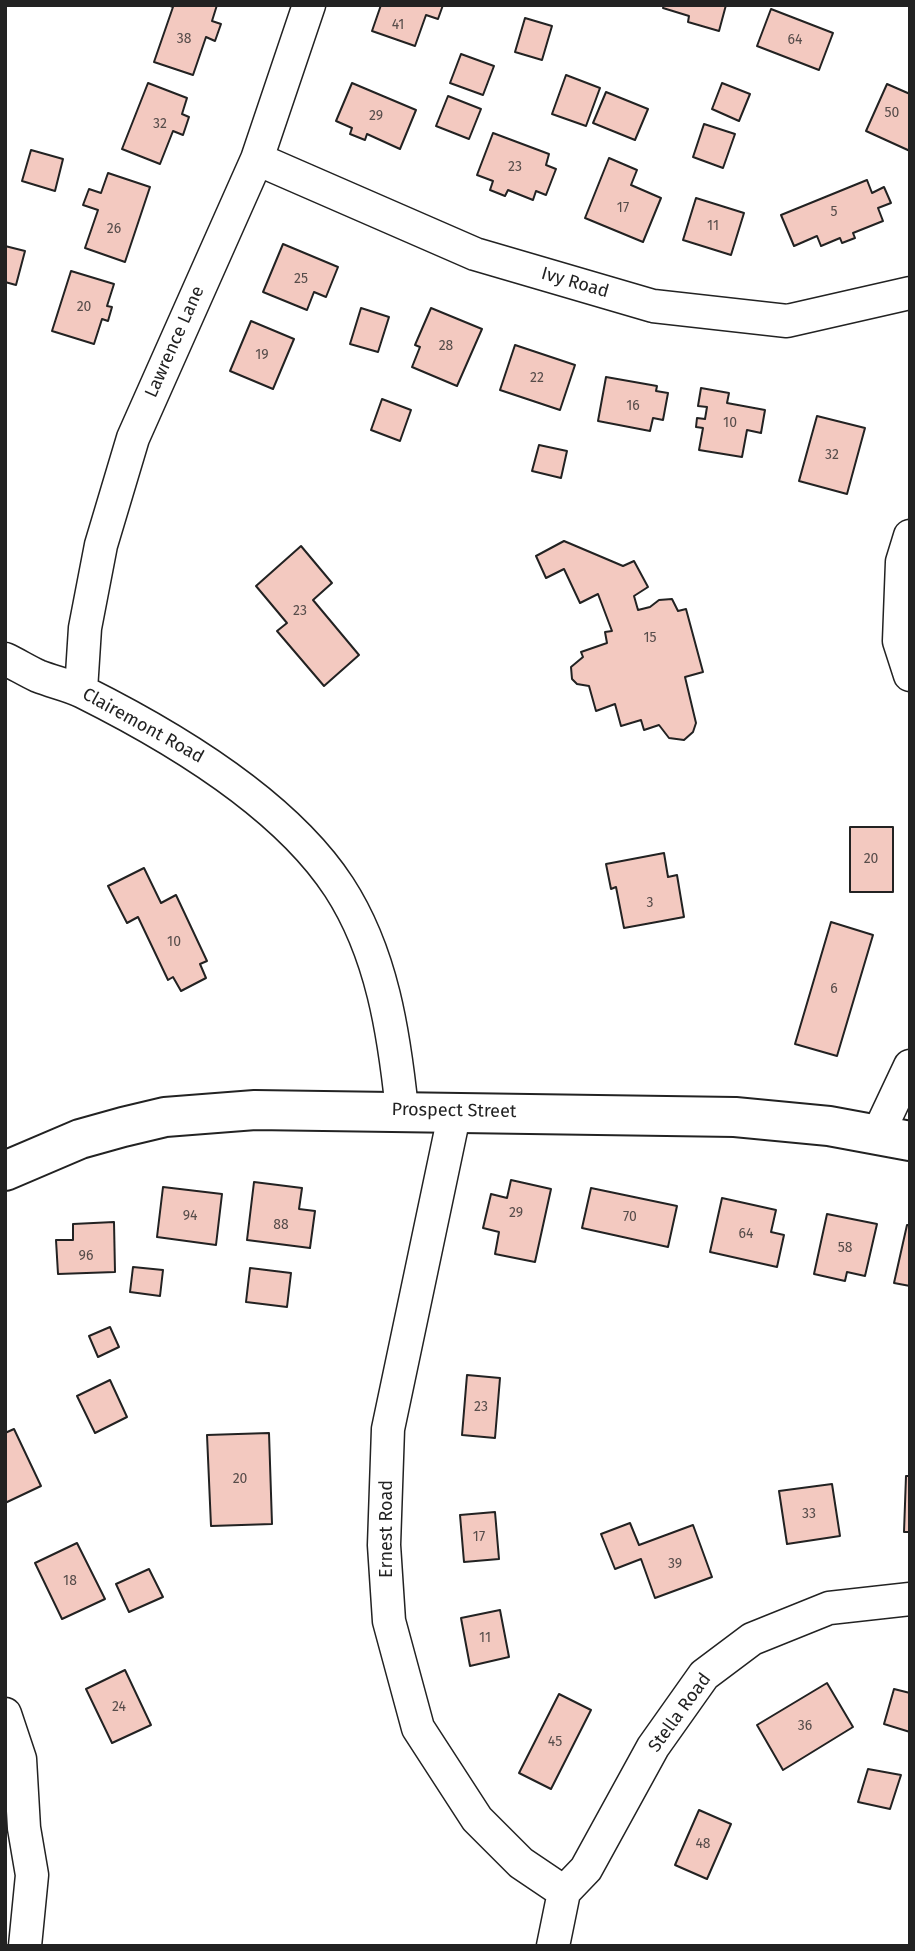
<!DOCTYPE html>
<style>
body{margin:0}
#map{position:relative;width:915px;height:1951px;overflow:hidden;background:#fff;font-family:"Fira Sans",sans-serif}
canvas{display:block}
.frame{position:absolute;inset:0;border:7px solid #222;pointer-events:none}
</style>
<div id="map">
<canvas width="915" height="1951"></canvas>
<div class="frame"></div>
</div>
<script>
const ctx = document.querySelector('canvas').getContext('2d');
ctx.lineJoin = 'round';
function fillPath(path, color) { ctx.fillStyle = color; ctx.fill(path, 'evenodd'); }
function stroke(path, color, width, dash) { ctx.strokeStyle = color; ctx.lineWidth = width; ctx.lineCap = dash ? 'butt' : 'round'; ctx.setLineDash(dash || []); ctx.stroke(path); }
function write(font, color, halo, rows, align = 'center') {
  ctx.font = font + ' "Fira Sans",sans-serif'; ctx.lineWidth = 5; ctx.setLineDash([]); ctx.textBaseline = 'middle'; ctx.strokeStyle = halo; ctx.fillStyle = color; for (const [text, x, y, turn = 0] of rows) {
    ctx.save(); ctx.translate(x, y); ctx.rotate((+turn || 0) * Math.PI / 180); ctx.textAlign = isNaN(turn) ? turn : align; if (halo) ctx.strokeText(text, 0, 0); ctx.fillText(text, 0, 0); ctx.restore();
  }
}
const building = new Path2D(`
 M168,5H217L212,21L221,24L215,41L206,37L193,75L154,62L173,7Z
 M381,5H443L438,19L426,15L415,46L372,31Z
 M664,5H726L719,31L688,22L689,16L663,8Z
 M771,9L833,33L819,70L757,46Z
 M525,18L552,26L542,60L515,52Z
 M461,54L494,66L483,95L450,83Z
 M566,75L600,88L586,126L552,114Z
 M148,83L187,98L182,114L189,117L183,135L173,131L160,164L122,149Z
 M352,83L416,110L400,149L367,134L365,140L350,134L352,128L336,121Z
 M722,83L750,94L739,121L712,109Z
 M887,84L910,94V151L866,131Z
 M606,92L648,109L635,140L593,123Z
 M448,96L481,109L469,139L436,126Z
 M704,124L735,134L723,168L693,157Z
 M493,133L549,154L546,165L556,169L546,195L536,191L533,200L508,190L505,196L490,190L493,181L477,175Z
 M31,150L63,159L55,191L22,181Z
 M609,158L637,170L631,185L661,198L643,242L585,218Z
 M108,173L150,187L125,262L85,248L98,210L83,205L89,189L101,193Z
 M867,180L872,193L884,187L891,203L878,208L883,221L853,233L855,238L842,243L840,238L821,246L817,236L794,246L781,215Z
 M696,198L744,213L731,255L683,240Z
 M283,244L338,267L326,297L314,292L307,310L263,292Z
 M5,246L25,251L16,285L5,282Z
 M71,271L114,284L107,306L112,307L108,321L102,319L94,344L52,331Z
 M361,308L389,317L378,352L350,344Z
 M431,308L482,329L457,386L412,367L420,347L415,345Z
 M251,321L294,339L273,389L230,371Z
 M515,345L575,365L560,410L500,390Z
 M606,377L657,386L656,391L668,393L663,420L653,418L650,431L598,421Z
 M701,388L729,393L727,403L765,410L761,433L747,430L742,457L699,450L703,428L696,427L697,418L705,419L707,407L698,406Z
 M382,399L411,410L400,441L371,430Z
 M817,416L865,428L847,494L799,481Z
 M539,445L567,451L561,478L532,471Z
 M564,541L623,566L634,561L648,587L634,596L638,610L650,607L659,600L672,599L678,611L686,609L703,672L685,677L696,723L693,732L684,740L669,738L659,725L644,730L641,720L621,726L615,704L596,711L589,686L577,684L572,679L571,667L583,657L581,652L607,643L605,632L612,631L598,594L580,603L564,569L546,578L536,556Z
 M301,546L332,583L313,600L359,655L324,686L277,631L287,623L256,586Z
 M850,827H893V892H850Z
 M664,853L668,877L677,875L684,917L624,928L616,887L611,889L606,864Z
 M144,868L161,903L176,895L207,961L200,964L206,978L181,991L173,977L168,980L138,917L127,923L108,886Z
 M831,922L873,935L837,1056L795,1044Z
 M511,1180L551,1189L535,1262L495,1254L499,1232L483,1228L491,1194L507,1198Z
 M254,1182L302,1188L299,1209L315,1211L310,1248L247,1240Z
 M163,1187L222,1194L216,1245L157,1237Z
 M591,1188L677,1206L668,1247L582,1228Z
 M722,1198L776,1210L771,1232L784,1235L777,1267L710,1252Z
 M827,1214L877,1224L865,1276L847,1272L845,1281L814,1274Z
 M114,1222L115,1272L58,1274L56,1240H73V1224Z
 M907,1225H910V1286L894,1283Z
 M133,1267L163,1270L160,1296L130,1292Z
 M250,1268L291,1273L287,1307L246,1302Z
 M110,1327L119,1347L98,1357L89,1336Z
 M467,1375L500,1378L495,1438L462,1435Z
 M110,1380L127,1417L95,1433L77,1396Z
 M14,1429L41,1486L5,1503V1433Z
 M269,1433L272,1524L211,1526L207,1435Z
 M906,1476H910V1532H904Z
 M832,1484L840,1536L787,1544L779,1491Z
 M495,1512L499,1559L464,1562L460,1515Z
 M630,1523L639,1545L693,1525L712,1577L655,1598L641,1559L615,1569L601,1534Z
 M77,1543L105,1599L62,1619L35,1563Z
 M149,1569L163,1597L129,1612L116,1584Z
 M500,1610L509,1657L470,1666L461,1618Z
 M125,1670L151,1725L112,1743L86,1689Z
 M827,1683L853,1727L783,1770L757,1725Z
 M894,1689L910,1693V1732L884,1724Z
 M559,1694L591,1710L551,1789L519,1773Z
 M868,1769L901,1775L890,1809L858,1802Z
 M699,1810L731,1824L707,1879L675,1865Z`);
fillPath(building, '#f3c9c0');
stroke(building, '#222', 2);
const minor = new Path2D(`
 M257,159L475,254L653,306L787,321L910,293
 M910,536L902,562L899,641L910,675
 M5,659C16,664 27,671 38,676C53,682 69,685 83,692C171,736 284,803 339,887C382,953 394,1033 402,1110
 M81,690L85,628L101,545L133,438L257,159L309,5
 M455,1111L388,1429L384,1545L389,1621L418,1728L477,1819L521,1863L564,1892
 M877,1136L910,1066
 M5,1714L20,1759L24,1828L32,1875L25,1946
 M553,1946L564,1892L586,1869L653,1747L704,1675L752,1639L829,1608L910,1599`);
const tertiary = new Path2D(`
 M5,1171L80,1139L123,1127L165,1117L255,1110L735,1117L829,1126L910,1141`);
stroke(minor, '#222', 35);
stroke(tertiary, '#222', 42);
stroke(minor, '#fff', 32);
stroke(tertiary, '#fff', 38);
write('14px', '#564c4a', null, [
 ["41",398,25],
 ["38",184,39],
 ["64",795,40],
 ["50",892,113],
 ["29",376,116],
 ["32",160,124],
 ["23",515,167],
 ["17",623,208],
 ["5",834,212],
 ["11",713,226],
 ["26",114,229],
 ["25",301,279],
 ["20",84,307],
 ["28",446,346],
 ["19",262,355],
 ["22",537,378],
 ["16",633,406],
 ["10",730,423],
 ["32",832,455],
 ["23",300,611],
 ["15",650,638],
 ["20",871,859],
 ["3",650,903],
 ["10",174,942],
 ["6",834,989],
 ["29",516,1213],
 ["94",190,1216],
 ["70",630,1217],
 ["88",281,1225],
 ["64",746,1234],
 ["58",845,1248],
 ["96",86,1256],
 ["23",481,1407],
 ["20",240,1479],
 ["33",809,1514],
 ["17",479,1537],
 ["39",675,1564],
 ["18",70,1581],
 ["11",485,1638],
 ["24",119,1707],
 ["36",805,1726],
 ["45",555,1742],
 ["48",703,1844]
]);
write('18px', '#222', '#fff', [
 ["Ivy Road",575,283,16],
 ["Lawrence Lane",175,342,-66],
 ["Clairemont Road",143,726,29],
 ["Prospect Street",454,1111,1],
 ["Ernest Road",387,1529,-90],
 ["Stella Road",680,1713,-54]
]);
</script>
